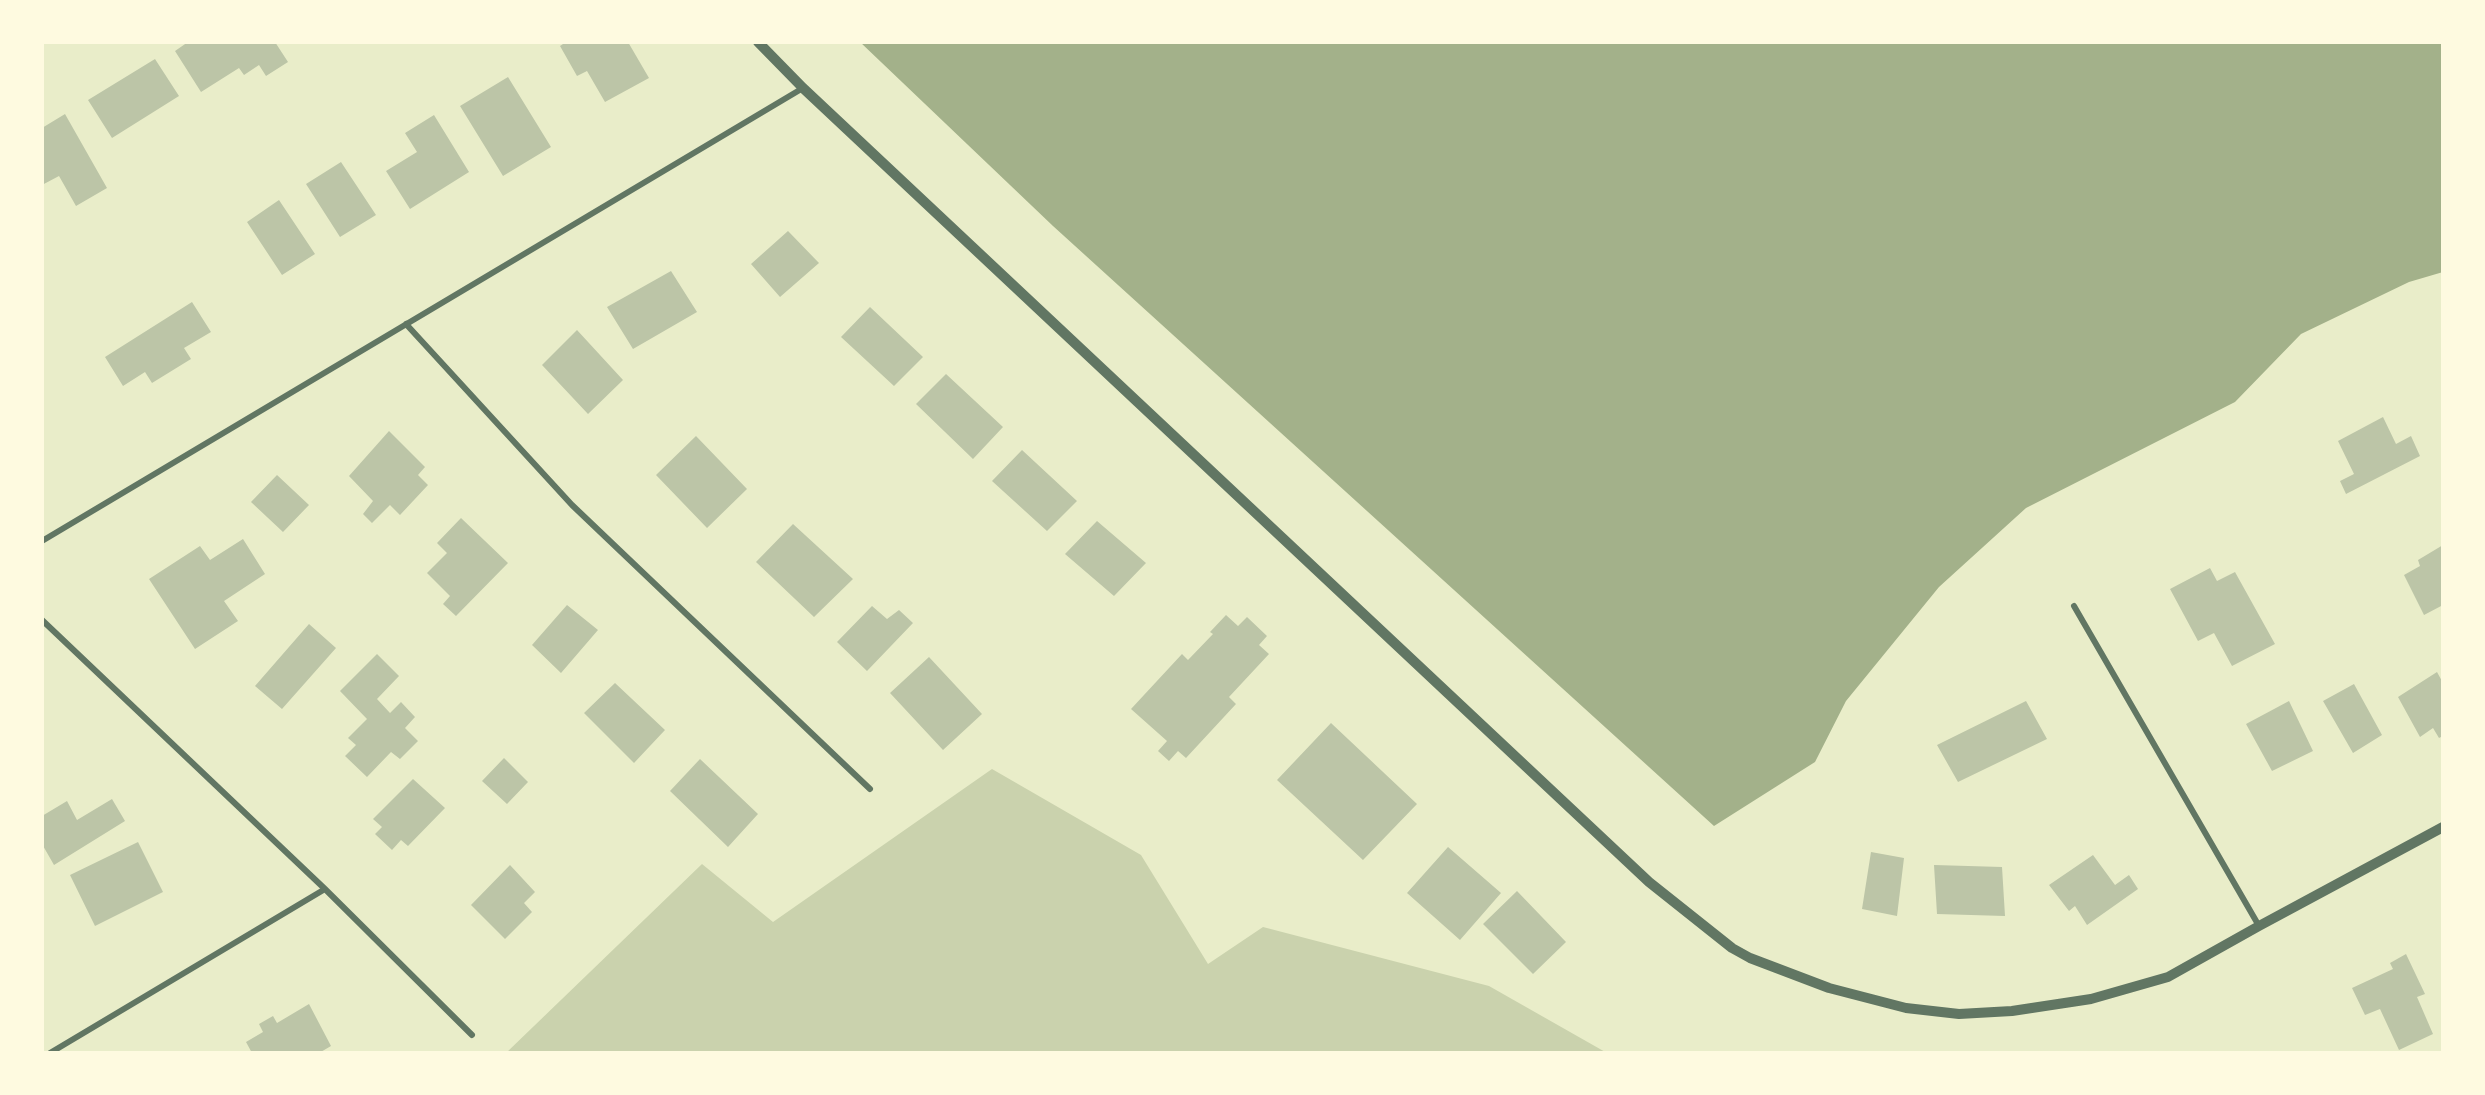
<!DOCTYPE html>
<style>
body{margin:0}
#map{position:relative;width:2485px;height:1095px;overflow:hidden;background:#e9edc9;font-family:Barlow,sans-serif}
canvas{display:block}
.frame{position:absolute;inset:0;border:44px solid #fefae0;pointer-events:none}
</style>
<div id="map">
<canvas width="2485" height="1095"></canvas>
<div class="frame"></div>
</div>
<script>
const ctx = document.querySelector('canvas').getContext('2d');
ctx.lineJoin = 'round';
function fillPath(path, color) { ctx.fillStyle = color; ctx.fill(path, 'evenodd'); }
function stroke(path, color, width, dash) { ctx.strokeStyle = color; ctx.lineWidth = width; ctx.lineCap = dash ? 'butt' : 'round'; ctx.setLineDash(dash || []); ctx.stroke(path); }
fillPath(new Path2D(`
 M992,769L1141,855L1208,964L1263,927L1489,986L1607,1053H506L702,864L773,922Z`), '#cad2ad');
fillPath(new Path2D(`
 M860,42H2443V272L2409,282L2301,334L2235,402L2026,508L1939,587L1846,701L1815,762L1714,826L1053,226Z`), '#a3b18a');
fillPath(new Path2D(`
 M188,42H275L288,62L266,76L259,65L244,75L239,68L201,92L175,51Z
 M566,42H628L649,78L605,102L587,71L577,76L560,46Z
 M155,59L179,96L112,138L88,100Z
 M508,77L551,147L503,176L460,106Z
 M65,114L107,188L76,206L59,176L42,185V128Z
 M434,115L469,172L410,209L386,171L417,152L405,133Z
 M341,162L376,215L340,237L306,184Z
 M279,200L315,254L282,275L247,222Z
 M788,231L819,263L780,297L751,264Z
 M671,271L697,312L633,349L607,307Z
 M192,302L211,332L184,348L191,359L152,383L145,372L123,386L105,357Z
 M870,307L923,357L894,386L841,337Z
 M577,330L623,380L588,414L542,365Z
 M946,374L1003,427L973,459L916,404Z
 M2383,417L2396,444L2411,436L2420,456L2346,494L2340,481L2354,474L2338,441Z
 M389,431L425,467L418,475L428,485L400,515L390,505L372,523L363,514L373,501L349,476Z
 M696,436L747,489L707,528L656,475Z
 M1022,450L1077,501L1047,531L992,481Z
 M277,475L309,505L283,532L251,502Z
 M461,518L508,563L456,616L443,604L450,596L427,573L447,553L437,543Z
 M1097,521L1146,563L1114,596L1065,554Z
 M793,524L853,579L814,617L756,562Z
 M243,539L265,574L224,601L238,621L195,649L149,579L200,546L210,560Z
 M2443,545V605L2424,615L2404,575L2420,566L2418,560Z
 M2210,568L2217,581L2235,572L2275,644L2232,666L2214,633L2198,641L2170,589Z
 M567,605L598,630L561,673L532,645Z
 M872,606L887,619L899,610L913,623L867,671L837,642Z
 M1226,615L1238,626L1247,617L1267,636L1259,645L1269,654L1229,697L1236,704L1186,758L1178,751L1169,761L1158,751L1167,741L1131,709L1182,654L1188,660L1213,634L1210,632Z
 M309,624L336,648L282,709L255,686Z
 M377,654L399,676L377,699L390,713L401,702L415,717L405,728L418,741L400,759L391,752L367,777L345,756L356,745L348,738L367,719L340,691Z
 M929,657L982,714L943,750L890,693Z
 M2437,672L2443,683V736L2439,738L2433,728L2420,737L2398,697Z
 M615,683L665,730L634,763L584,713Z
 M2354,684L2382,735L2353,753L2323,701Z
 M2026,701L2047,739L1958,782L1937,745Z
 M2289,701L2313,751L2272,771L2246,724Z
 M1331,723L1417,804L1363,860L1277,780Z
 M504,758L528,782L507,804L482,781Z
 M700,759L758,814L728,847L670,791Z
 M413,779L445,808L408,846L401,840L392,850L375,834L382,827L373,819Z
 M112,799L125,821L54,865L42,844V816L67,801L77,820Z
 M138,842L163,892L95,926L70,875Z
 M1448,847L1501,893L1460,940L1407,893Z
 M1871,852L1904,858L1897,916L1862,909Z
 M2093,855L2115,885L2129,875L2138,889L2087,925L2075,906L2069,911L2049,885Z
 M510,865L535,892L524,903L532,912L505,939L471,905Z
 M1934,865L2002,867L2005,916L1937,914Z
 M1517,891L1566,942L1533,974L1483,924Z
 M2406,954L2425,994L2417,997L2433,1034L2399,1050L2380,1009L2365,1015L2352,988L2393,969L2390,963Z
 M309,1004L331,1046L319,1053H252L246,1042L263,1032L259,1024L273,1016L277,1023Z`), '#bcc5a7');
stroke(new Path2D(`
 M406,324L572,505L870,789
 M42,541L803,88
 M2074,606L2259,926
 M42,620L325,889L472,1035
 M50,1053L325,889`), '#617663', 6);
stroke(new Path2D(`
 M758,42L803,88L1649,882L1732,948L1750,958L1829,988L1906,1008L1959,1014L2012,1011L2091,999L2168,977L2259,926L2443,827`), '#617663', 10);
</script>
